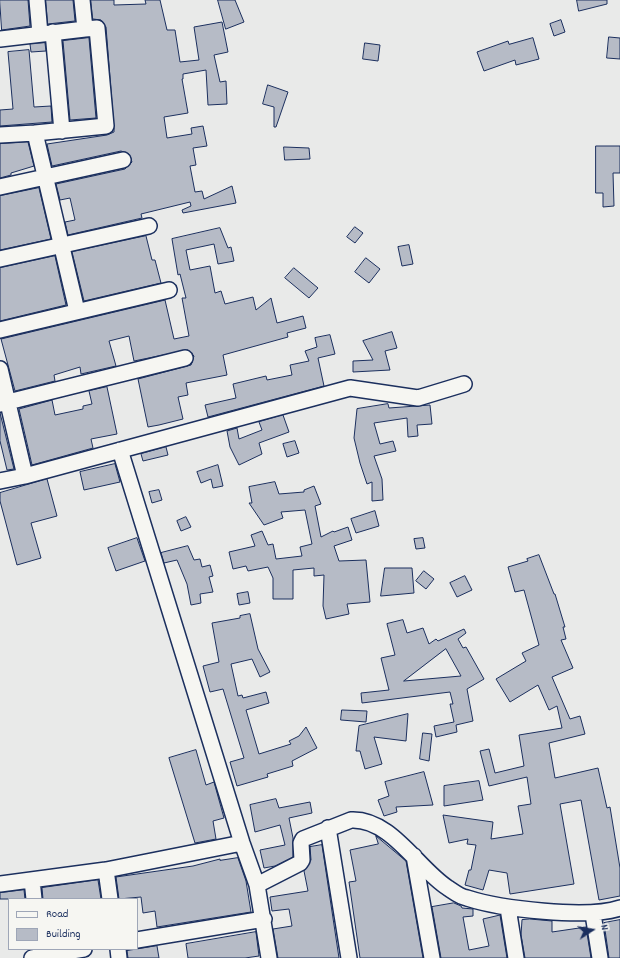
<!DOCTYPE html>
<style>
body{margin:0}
#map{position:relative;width:620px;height:958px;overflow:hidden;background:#e9eae9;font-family:Dekko,sans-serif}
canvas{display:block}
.legend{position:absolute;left:8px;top:898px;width:130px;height:52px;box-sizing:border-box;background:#f6f6f2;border:1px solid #9ea6b7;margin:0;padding:5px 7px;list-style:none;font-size:12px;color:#1b2f5e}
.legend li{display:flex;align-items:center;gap:8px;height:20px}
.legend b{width:20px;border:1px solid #9ea6b7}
.north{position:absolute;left:572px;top:910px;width:40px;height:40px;-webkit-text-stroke:3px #f6f6f2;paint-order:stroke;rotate:78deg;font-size:11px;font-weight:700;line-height:16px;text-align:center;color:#1b2f5e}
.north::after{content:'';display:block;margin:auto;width:14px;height:18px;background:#1b2f5e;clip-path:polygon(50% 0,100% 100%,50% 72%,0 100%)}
</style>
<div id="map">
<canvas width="620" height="958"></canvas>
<ul class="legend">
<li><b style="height:5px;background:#f6f6f2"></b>Road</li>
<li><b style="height:11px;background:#b6bbc6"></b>Building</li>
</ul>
<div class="north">N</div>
</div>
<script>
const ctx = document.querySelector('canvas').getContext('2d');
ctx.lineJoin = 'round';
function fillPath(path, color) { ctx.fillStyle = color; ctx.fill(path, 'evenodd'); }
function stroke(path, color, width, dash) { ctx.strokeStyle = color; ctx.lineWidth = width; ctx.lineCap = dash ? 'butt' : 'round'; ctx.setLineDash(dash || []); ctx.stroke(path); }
const building = new Path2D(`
 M0,0H28L30,26L2,30Z
 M46,0H73L75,21L48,24Z
 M91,0H114V5L146,4L145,0H160L167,30H175L180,62L199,60L194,27L222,22L228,52L214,55L220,82L226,81L227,104L208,105L206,70L183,74V79H182L188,113L164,117L167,138L192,134L191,128L203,126L207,146L193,148L196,165L190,166L195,192L202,191L204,199L232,186L236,203L183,213L182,210L191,206L190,202L141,214L142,218L68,235L65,222L75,220L70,198L60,200L56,184L125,169L132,162L129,154L121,151L52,166L47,144L107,135L114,132V129L106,27L101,20L93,19Z
 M218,0H235L244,22L226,29Z
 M577,0H607V4L579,11Z
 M561,20L565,32L554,36L550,24Z
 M609,37L620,38V59L607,58Z
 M89,38L96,118L70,120L63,41Z
 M533,38L539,59L516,65L515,60L484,71L477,52L508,41L509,44Z
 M45,43L46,51L31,52L30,44Z
 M365,43L380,45L378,61L363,59Z
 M29,50L34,107L51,106L52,122L0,126V110L13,109L8,52Z
 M268,85L288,92L276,127H274V107L263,104Z
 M28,142L34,166L11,173V175L0,178V144Z
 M596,146H620V173H613L614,206L603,207V193H596Z
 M284,147L309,148L310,159L285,160Z
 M39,188L51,239L0,250V196Z
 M355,227L363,233L355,243L347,237Z
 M220,228L228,248L231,247L234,261L218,264L214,244L186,250L190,270L210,266L215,293L221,291L225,304L253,297L256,310L271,298L277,323L303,316L306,328L287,333L288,337L223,355L227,375L186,383L188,395L178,397L183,419L159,425L148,427L138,379L191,365L194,356L188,350L134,361L129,336L109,341L116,366L81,374L80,367L54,375L55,381L15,391L1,339L165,300L174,339L189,336L182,298H186L180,274L178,275L172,239Z
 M146,236L152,260H155L161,283L84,301L72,252Z
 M409,245L413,264L402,266L398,247Z
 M55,256L66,305L0,321V268Z
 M366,258L380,269L369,283L355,272Z
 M294,268L318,288L309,298L285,278Z
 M392,332L397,348L385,351L390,370L353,372V361L373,360L363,341Z
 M330,335L335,354L318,358L324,386L208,417L205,405L236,398L233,384L266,376L267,380L292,375L290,365L309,361L305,351L317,347L315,338Z
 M107,387L117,434L91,439L93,448L32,465L19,409L52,400L55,415L83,409V406L92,404L89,391Z
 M388,404L389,408L430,405L432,424L417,425L418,436L408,437L407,418L374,423L380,444L393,441L396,451L374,456L382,479L383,500L372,501V482L367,484L360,463L354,438L357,409Z
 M0,413L14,469L7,470L0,441Z
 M283,415L289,432L259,443L262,454L239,465L230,447L227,431L237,428L239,439L262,430L259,422Z
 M295,441L299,453L287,457L283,444Z
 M166,447L168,455L143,461L141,454Z
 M115,464L120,482L84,490L80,472Z
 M218,465L223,486L213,488L211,479L201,483L197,472Z
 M47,479L57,516L31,523L41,558L17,565L0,501V493Z
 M275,482L279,494L304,492V490L314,486L321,504L315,506L321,537L333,531L334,532L348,527L352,540L334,546L339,561L366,560L370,602L347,604L349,614L326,619L323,606L324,575L314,576V568L293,570V599H273V578L268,567L248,571L246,566L233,569L229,552L255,546L251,535L262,531L268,545L273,544L276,559L302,556L300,547L312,544L305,510L281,512L283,518L264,525L249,503H252L249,487Z
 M159,490L162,500L152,503L149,492Z
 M375,511L379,526L356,533L351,519Z
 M186,517L191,527L181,531L177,521Z
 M137,538L145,561L116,571L108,548Z
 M423,538L425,548L416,549L414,539Z
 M188,546L194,560L200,559L202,567L210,565L213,576L209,577L213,592L200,594L201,603L191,605L187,584L177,560L164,563L161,553Z
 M539,555L554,594H555L565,627H563L566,639L561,640L573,668L552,677L570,719L580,716L585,734L549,743L555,778L598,768L607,808L610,807L620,868V896L599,900L581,800L560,804L574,884L510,894L507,873L489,870L483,890L465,885L469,870H471L476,845L467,844L468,839L449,843L443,815L493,822L491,839L523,834L518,806L531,804L527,777L489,786L480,751L489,749L495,773L524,766L519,735L562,728L557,706L549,710L538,685L510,702L496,679L526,661L522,653L539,645L524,590L515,592L508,567L528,561L527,559Z
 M385,568H412L414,593L381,596Z
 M424,571L434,579L426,589L416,581Z
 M465,576L472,590L457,597L450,583Z
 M248,592L250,603L239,605L237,594Z
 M250,614L258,649L270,672L260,677L252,659L231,664L238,696L242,695L243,698L266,692L269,703L246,710L259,754L291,744L289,741L299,736L306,727L317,748L292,761L293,766L267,774L268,777L237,786L230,762L244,758L223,689L210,692L203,666L219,662L212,623L240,618V616Z
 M403,620L407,633L423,628L429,644L436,639L438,641L464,629L466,633L458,639L463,648L466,647L484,679L467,689L473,721L456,725L457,732L436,737L434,726L454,722L450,704H453L450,692L362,703L361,693L389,690L381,658L395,655L387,624ZM446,649L461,676L404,681Z
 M342,710L367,711L366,722L341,720Z
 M408,714L406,741L374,737L382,764L365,769L360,751H356L359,726Z
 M423,733L432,734L429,761L420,759Z
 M196,750L206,785L214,782L224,818L213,821L216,839L195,843L169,758Z
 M424,772L433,805L396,807L397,812L384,816L378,800L389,796L385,782Z
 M479,781L483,800L444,806V786Z
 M276,799L279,808L310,802L312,813L289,818L293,838V857L275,866L264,868L260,850L285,845L280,825L255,832L250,805Z
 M376,836L406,861L423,958H360L349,882L356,881L350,850L378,844Z
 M322,845L339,958H278L273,929L292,926L289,909L272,911L270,897L308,891L304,871L311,860L310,847Z
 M238,858L246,881L251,912L157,927L155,911L143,913L141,897L119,899L116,877L193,866L220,859V860Z
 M98,880L101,899H43L42,888Z
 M24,890L25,899H0V893Z
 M454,903L461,906L462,908L473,909V916L463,917L469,950L489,946L483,919L500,915L507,958H441L432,907Z
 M530,919L552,921V932L586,927L591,958H525L521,935L522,920Z
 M620,920V958H609L604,923Z
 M256,932L259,956L245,958H188L186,944Z
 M157,946L159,958H128L127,951Z`);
fillPath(building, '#b6bbc6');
stroke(building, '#1b2f5e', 1);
const street = new Path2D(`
 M37,0L40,34
 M53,32L62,131
 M0,39L85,29L82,0
 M35,133L106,126L97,28L85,29
 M0,135L35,133L77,311
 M0,187L123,160
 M0,259L149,226
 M0,330L169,290
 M0,369L25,476
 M0,404L185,358
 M120,450L242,843L257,885L269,958
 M0,481L25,476L350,388L418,398L464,384
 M328,828L349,958
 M414,856L432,958
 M106,870L110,899
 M32,880L34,899
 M0,884L106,870L242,843
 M257,885L300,863L302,860L301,843L303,839L351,820C391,818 418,869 448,888C454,892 460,897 467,898C501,909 587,919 620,908
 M508,908L516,958
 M593,914L600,958
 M137,940L264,919
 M118,949L119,958
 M32,958L84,949`);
stroke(street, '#1b2f5e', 18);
stroke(street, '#f6f6f2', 15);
</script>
